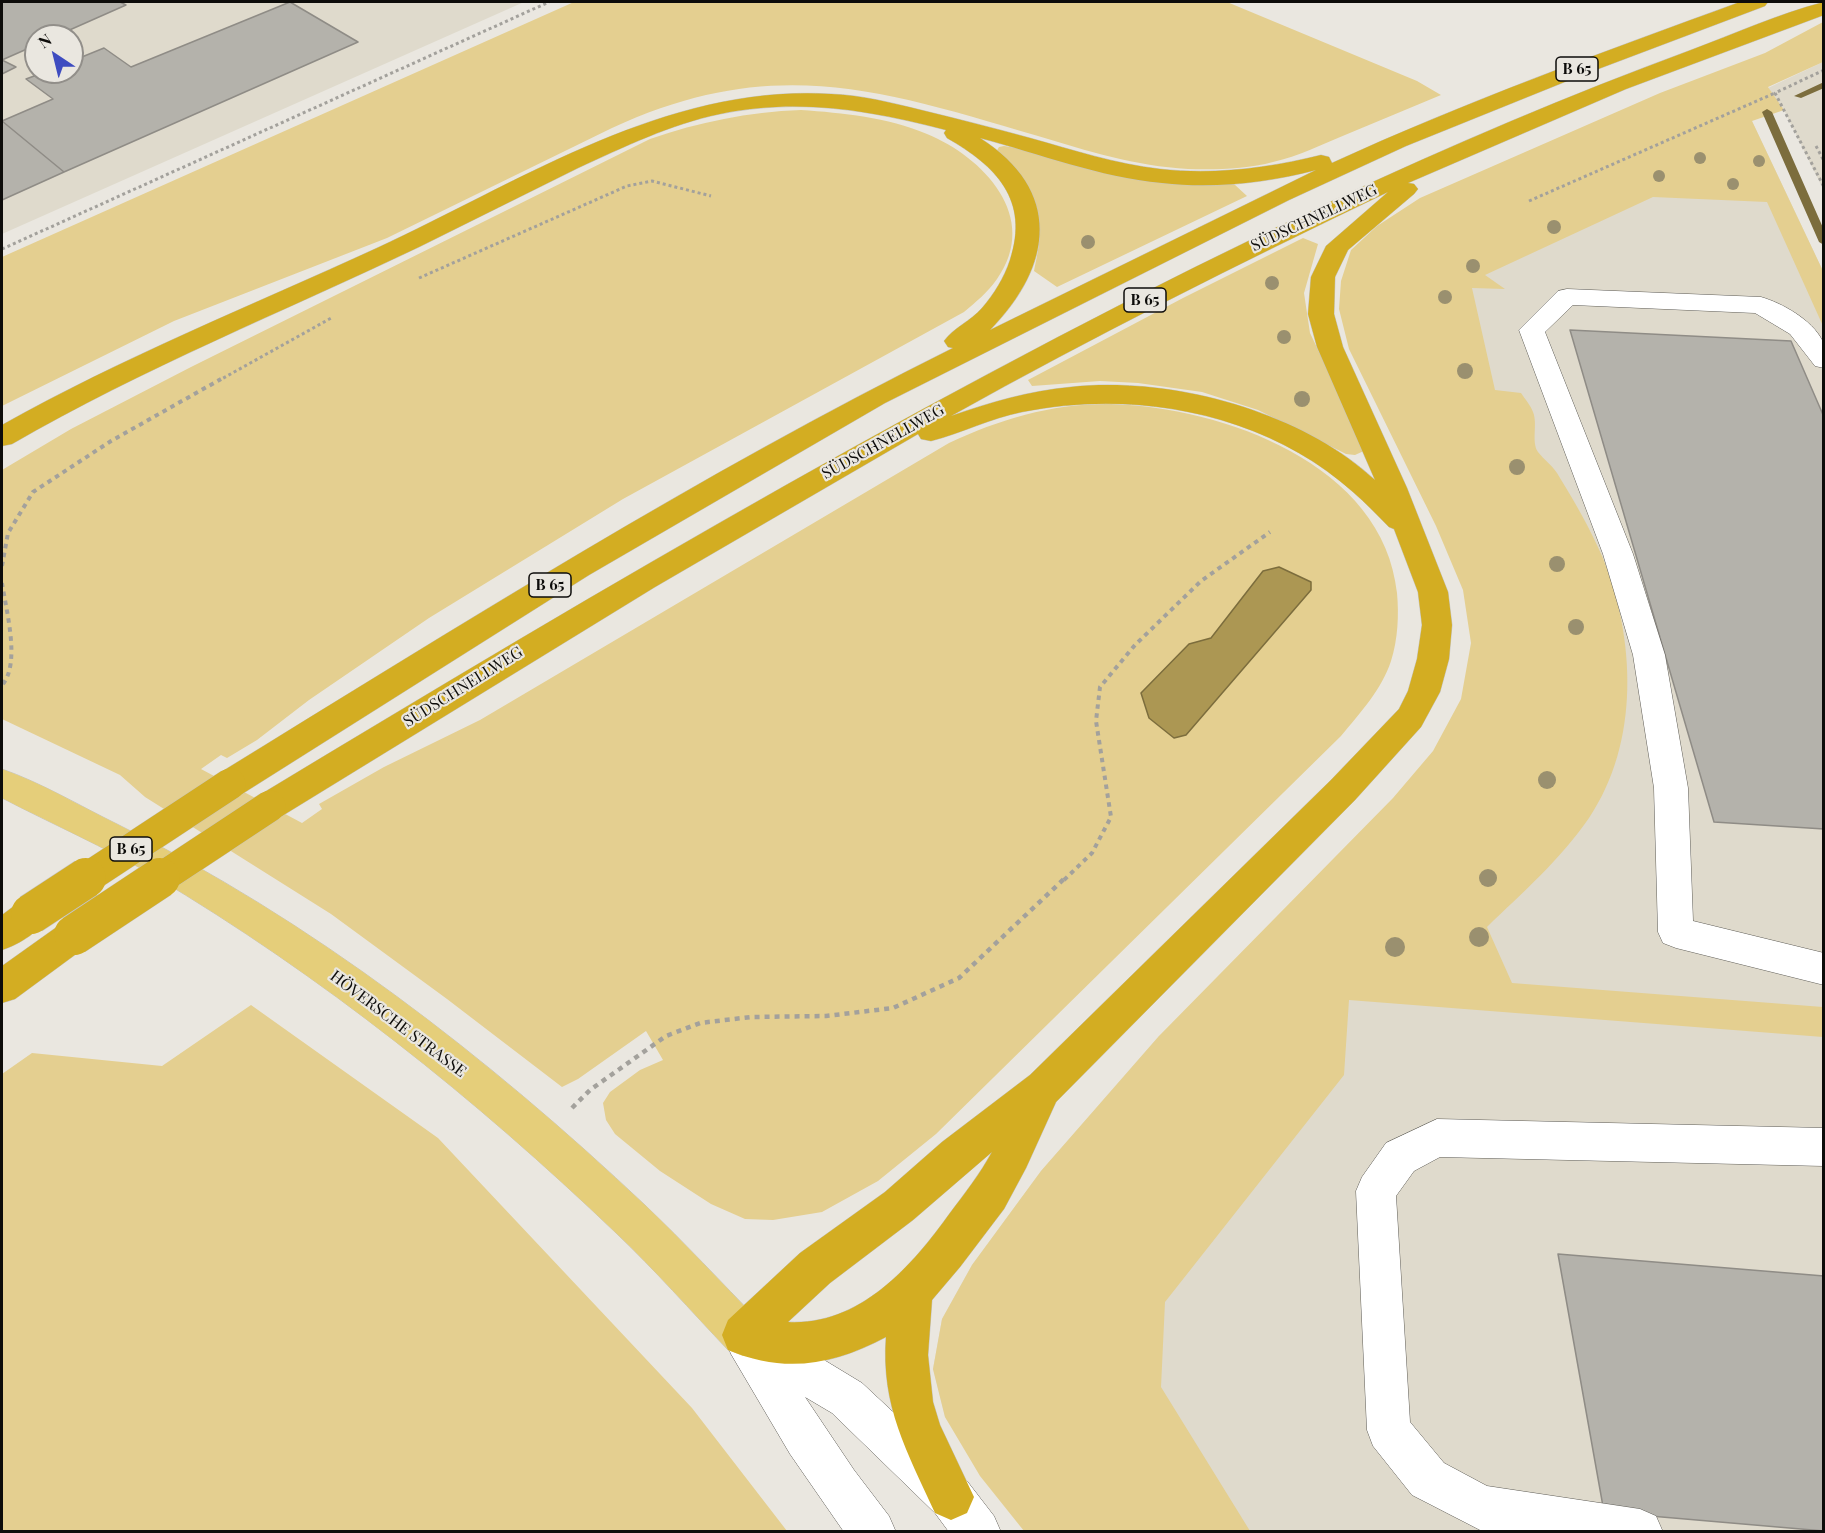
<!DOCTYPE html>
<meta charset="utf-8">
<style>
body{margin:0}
#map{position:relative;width:1825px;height:1533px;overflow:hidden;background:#eae7e0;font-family:"Playfair Display",serif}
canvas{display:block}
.frame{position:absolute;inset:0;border:3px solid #0d0c0a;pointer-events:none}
.north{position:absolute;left:24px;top:24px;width:60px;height:60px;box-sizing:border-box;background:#eae7e0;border:2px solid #928f8a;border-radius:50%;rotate:325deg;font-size:16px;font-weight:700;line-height:24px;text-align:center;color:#0d0c0a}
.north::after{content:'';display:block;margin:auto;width:21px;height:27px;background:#3e4cc0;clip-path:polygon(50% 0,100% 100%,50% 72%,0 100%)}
</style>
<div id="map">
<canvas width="1825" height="1533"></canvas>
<div class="frame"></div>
<div class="north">N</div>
</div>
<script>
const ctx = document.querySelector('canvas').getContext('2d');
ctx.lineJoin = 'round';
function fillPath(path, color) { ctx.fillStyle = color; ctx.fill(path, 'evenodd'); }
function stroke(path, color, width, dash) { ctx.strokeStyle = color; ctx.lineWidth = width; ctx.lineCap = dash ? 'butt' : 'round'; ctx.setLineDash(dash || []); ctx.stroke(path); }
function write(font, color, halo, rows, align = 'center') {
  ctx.font = font + ' "Playfair Display",serif'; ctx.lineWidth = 4.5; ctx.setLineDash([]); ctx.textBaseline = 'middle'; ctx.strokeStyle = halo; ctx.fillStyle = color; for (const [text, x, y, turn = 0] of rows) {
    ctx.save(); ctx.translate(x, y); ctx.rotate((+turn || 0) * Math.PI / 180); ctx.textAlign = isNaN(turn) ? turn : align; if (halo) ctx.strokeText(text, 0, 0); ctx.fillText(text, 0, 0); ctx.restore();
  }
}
fillPath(new Path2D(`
 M2,2H524L2,234ZM36,36H72V72H36Z
 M1823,62V189L1784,110L1768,88Z
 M1752,121L1823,271V1531H1025L945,1417L933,1369L942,1319L972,1265L1041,1171L1159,1036L1527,783L1409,311Z`), '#dfdacc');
fillPath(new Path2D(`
 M574,2H1227L1417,81L1441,95C1409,108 1377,122 1345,135C1321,145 1299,156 1273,162C1247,169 1215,170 1188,169C1136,166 1087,151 1038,136C879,89 772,54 612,128L387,238L174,321L2,406V257Z
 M1823,22V62L1768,87L1784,110L1752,121L1823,271V326L1767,202L1653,197L1485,275L1505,289L1472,288L1495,390L1521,393C1525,399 1531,406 1533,412C1538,424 1531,442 1538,452C1544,460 1552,465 1557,473C1573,499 1590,528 1602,556C1636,638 1640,743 1589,818C1561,859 1522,893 1487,927L1512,983L1823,1007V1037L1349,1000L1344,1075L1165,1302L1161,1387L1250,1531H1024L980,1476L945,1417L933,1369L942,1319L972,1265L1041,1171L1159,1036L1393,798L1433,751L1461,699L1471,643L1463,590L1436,526L1349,349L1339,309L1341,281L1351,250L1377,226L1420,198L1660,93L1765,53Z
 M801,110C843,113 887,117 927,134C983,157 1041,217 997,279C988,292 976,302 964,312L623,499L429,618L309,700L257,740L227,758L221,755L201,769L302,823L322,809L319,804L384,767L480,720L949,443C1000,419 1054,403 1111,404C1222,407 1384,464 1397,593C1399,615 1398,639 1391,661C1382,689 1360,713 1341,736L936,1134L878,1181L822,1212L773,1220L745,1219L711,1204L660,1171L615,1134L606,1120L603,1103L610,1092L640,1070L663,1060L646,1031L578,1079L562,1087L447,999L331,914L145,797L120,775L2,719V470L71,429L191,367L650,139C699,122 748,112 801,110Z
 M1004,146L1234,184L1247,196L1057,287L1034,271C1048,212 1037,193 996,152L999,147Z
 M1303,238L1318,244L1304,293L1310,333L1366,450L1355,455L1346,454L1258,410L1202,392L1138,383L1100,381L1032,386L1028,380L1183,298Z
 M251,1005L438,1138L692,1408L787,1531H2V1074L32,1053L162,1066Z`), '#e4cf90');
const water = new Path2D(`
 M1279,567L1311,582V590L1186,735L1174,738L1149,718L1141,693L1189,644L1211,638L1263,571Z`);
fillPath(water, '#ac9753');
stroke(water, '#7c6d3d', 1.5);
fillPath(new Path2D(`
 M1824,82V88L1801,98L1794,96Z
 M1767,109L1772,112L1824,230V245L1819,242L1762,112Z`), '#7c6d3d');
const building = new Path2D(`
 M2,2H120L126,5L56,36H36V45L2,60L16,67L2,74Z
 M290,2L358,42L64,172L2,121L53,99L26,79L45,72H72V61L104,48L131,67Z
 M2,121L64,172L2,200Z
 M1570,330L1791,341L1824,417V829L1714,822Z
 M1558,1254L1824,1276V1531L1604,1512Z`);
fillPath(building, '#b4b2ab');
stroke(building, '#8f8c86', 1.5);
const minor = new Path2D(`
 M1567,289L1761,297C1782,303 1812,320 1822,340C1825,347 1824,360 1824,368L1815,366L1790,334L1755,313L1573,305L1545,332L1633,554L1665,655L1688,788L1693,921L1824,953V985L1676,948L1663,943L1658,932L1654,788L1633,655L1603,554L1519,330L1558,291Z
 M1437,1119L1824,1128V1166L1440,1157L1414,1171L1396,1196L1410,1422L1444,1463L1487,1486L1640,1509L1656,1516L1663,1532L1482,1531L1412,1495L1373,1446L1367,1430L1356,1191L1362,1177L1386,1143Z
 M746,1318L768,1326L862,1383L967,1481L994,1516L1001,1532H949L935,1513L832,1413L805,1397L854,1470L889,1516L896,1532H844L790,1454L731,1354L725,1339L731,1324Z`);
const major = new Path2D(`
 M2,769C42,783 80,806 117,824C311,920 488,1057 645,1205C684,1242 721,1282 758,1320L764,1335L758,1350L743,1356L728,1350C691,1311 655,1270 616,1233C475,1098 322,976 154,876C105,847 52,824 2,798Z`);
const highway = new Path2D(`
 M1740,2H1768L1765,6L1577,77L1406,146L1289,200L885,403L589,575L242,794L230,798L218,794L213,784L218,774C459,626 699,474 953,348L948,347L944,341C953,328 971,321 982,308C994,294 1004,278 1010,260C1030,200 996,166 947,138L944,133L946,130C868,110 800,98 720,114C671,124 624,147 578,168C525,194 472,221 419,247C283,312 143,368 12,444L2,446V425C123,357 251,306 377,248C522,181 666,84 831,94C862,95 892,103 921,110C958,119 994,128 1030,138C1073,150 1116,164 1160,169C1214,175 1269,168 1321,155L1329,157L1332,163C1465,102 1603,52 1740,2ZM980,138C1040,154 1099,177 1162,183C1213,189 1266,183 1316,170L990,330C1054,265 1062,190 980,138Z
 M1824,2V15L1626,89L1408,183L1414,184L1418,189L1414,194L1348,250L1335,277L1334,314L1343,347L1407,488L1448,592L1452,625L1449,659L1440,692L1421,727L1355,800L1056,1102L1026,1168L1004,1209L960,1267L932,1300L928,1355L933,1402L940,1425L974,1497L967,1513L951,1520L935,1513C907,1451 881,1407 886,1337C833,1365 785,1374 728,1350L722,1335L728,1320L800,1253L885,1192L942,1142L1030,1075L1331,780L1399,709L1408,691L1417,659L1422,625L1418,592L1394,529L1389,527C1377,515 1366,503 1353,492C1265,413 1136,389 1022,412C991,418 962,433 931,441L921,439L918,434L655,587L282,816L270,820L258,816L253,806L258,796C609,584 961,375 1332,201C1449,146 1569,95 1691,50C1734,34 1778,14 1824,2ZM1388,192L1326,246L1311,277L1308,314L1317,347L1375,480C1301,411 1170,376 1071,387C1029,391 991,402 951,416C1094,336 1240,263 1388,192ZM992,1152C980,1174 965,1193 950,1213C912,1266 860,1326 788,1322L830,1283L913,1220Z
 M31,899L44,903L49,914C41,931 20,944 2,950V915L18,903Z
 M74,919L87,924L92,935L87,946L15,999L2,1003V966L61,924Z`);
stroke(minor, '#605e58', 1);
stroke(major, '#c5c5c4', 1);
stroke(highway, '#c5c5c4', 1);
stroke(new Path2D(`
 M1824,70L1775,93L1824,187
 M1816,146L1824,161
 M1529,201L1775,93
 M2,249L549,2
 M419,278L627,186L652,181L711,196
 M218,381L333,317`), '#a3a19c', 3, [3, 3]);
stroke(new Path2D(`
 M2,566L8,533L33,492L111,441L221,379
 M2,583C6,610 21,664 2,685
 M1064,880L1092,853L1111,817L1096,721L1100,687L1135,645L1201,581L1270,532`), '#a3a19c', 4, [4.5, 4.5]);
stroke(new Path2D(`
 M572,1108L590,1090L666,1036L700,1023L751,1017L826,1016L893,1008L959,978L1065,878`), '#a3a19c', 4.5, [5, 5]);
fillPath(minor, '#fff');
fillPath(major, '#e5ce7a');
fillPath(highway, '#d3ad22');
const highwayBridgeFar1 = new Path2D(`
 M84,880L230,784
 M158,880L270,806`);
const highwayBridge = new Path2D(`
 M31,914L86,878
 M74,935L160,878`);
stroke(highwayBridgeFar1, '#c5c5c4', 32, []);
stroke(highwayBridge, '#c5c5c4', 41, []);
stroke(highwayBridgeFar1, '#d3ad22', 31);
stroke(highwayBridge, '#d3ad22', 40);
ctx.fillStyle = '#9a906f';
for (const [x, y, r] of [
 [1700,158,6],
 [1759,161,6],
 [1659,176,6],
 [1733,184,6],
 [1554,227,7],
 [1088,242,7],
 [1473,266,7],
 [1272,283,7],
 [1445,297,7],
 [1284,337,7],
 [1465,371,8],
 [1302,399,8],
 [1517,467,8],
 [1557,564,8],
 [1576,627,8],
 [1547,780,9],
 [1488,878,9],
 [1479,937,10],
 [1395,947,10]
]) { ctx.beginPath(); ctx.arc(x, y, r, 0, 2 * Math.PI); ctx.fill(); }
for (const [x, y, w] of [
 [1577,69,42],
 [1145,300,42],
 [550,585,42],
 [131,849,42]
]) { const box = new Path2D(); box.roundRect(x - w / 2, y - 12, w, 24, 4.5); ctx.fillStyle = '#eae7e0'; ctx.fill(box); stroke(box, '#0d0c0a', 1.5); }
write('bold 15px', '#0d0c0a', null, [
 ["B 65",1577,69],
 ["B 65",1145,300],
 ["B 65",550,585],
 ["B 65",131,849]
]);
write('16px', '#0d0c0a', '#eae7e0', [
 ["SÜDSCHNELLWEG",1314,218,-25],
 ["SÜDSCHNELLWEG",883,442,-29],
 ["SÜDSCHNELLWEG",463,687,-32],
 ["HÖVERSCHE STRASSE",398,1024,37]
]);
</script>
